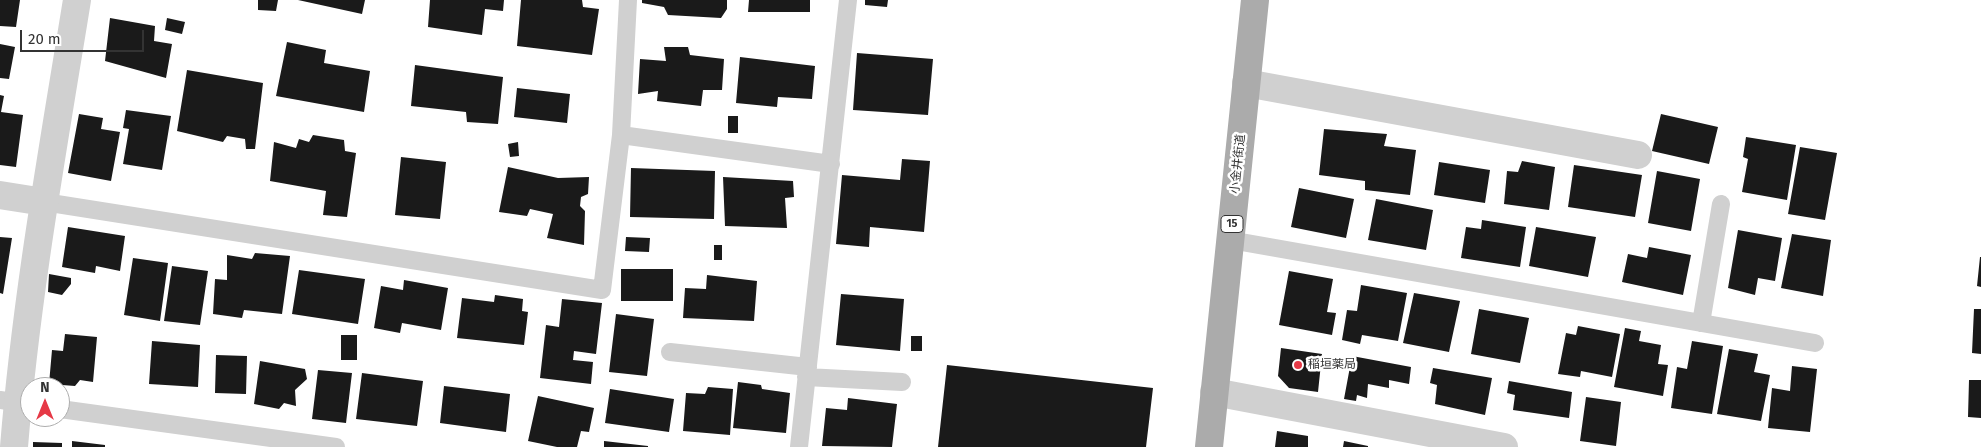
<!DOCTYPE html>
<meta charset="utf-8">
<style>
body{margin:0}
#map{position:relative;width:1981px;height:447px;overflow:hidden;background:#fff;font-family:"Fira Sans",sans-serif}
canvas{display:block}
.north{position:absolute;left:20px;top:377px;width:50px;height:50px;box-sizing:border-box;background:#fff;border:1px solid #adadad;border-radius:50%;rotate:0deg;font-size:14px;font-weight:700;line-height:20px;text-align:center;color:#333}
.north::after{content:'';display:block;margin:auto;width:18px;height:22px;background:#e63946;clip-path:polygon(50% 0,100% 100%,50% 72%,0 100%)}
.scale{position:absolute;left:20px;top:30px;width:124px;height:22px;box-sizing:border-box;border:2px solid #333;border-top:0;padding-left:6px;font-size:15px;line-height:18px;white-space:nowrap;color:#333;-webkit-text-stroke:4px #fff;paint-order:stroke}
</style>
<div id="map">
<canvas width="1981" height="447"></canvas>
<div class="north">N</div>
<div class="scale">20 m</div>
</div>
<script>
const ctx = document.querySelector('canvas').getContext('2d');
ctx.lineJoin = 'round';
function fillPath(path, color) { ctx.fillStyle = color; ctx.fill(path, 'evenodd'); }
function stroke(path, color, width, dash) { ctx.strokeStyle = color; ctx.lineWidth = width; ctx.lineCap = dash ? 'butt' : 'round'; ctx.setLineDash(dash || []); ctx.stroke(path); }
function write(font, color, halo, rows, align = 'center') {
  ctx.font = font + ' "Fira Sans","Noto Sans JP",sans-serif'; ctx.lineWidth = 5; ctx.setLineDash([]); ctx.textBaseline = 'middle'; ctx.strokeStyle = halo; ctx.fillStyle = color; for (const [text, x, y, turn = 0] of rows) {
    ctx.save(); ctx.translate(x, y); ctx.rotate((+turn || 0) * Math.PI / 180); ctx.textAlign = isNaN(turn) ? turn : align; if (halo) ctx.strokeText(text, 0, 0); ctx.fillText(text, 0, 0); ctx.restore();
  }
}
fillPath(new Path2D(`
 M0,0H20L16,27L0,26Z
 M258,0H278L276,11L258,10Z
 M298,0H365L362,14Z
 M430,0H504L503,11L485,9L482,35L428,27Z
 M521,0H582L583,7L599,9L592,55L517,46Z
 M642,0H727V9L721,18L668,15L664,7L642,3Z
 M749,0H810V12H748Z
 M865,0H888L887,7L865,5Z
 M110,18L155,26L154,41L172,44L166,78L105,61Z
 M167,18L185,22L182,34L165,30Z
 M287,42L326,50L324,63L370,71L364,112L276,96Z
 M0,44L15,47L9,79L0,78Z
 M664,47H688L690,55L724,59L722,90H703L701,106L657,101L658,91L638,94L640,59L666,61Z
 M857,53L933,59L928,115L853,110Z
 M740,57L815,66L812,99L778,97L777,107L736,103Z
 M415,65L503,77L498,124L467,122L466,112L411,106Z
 M187,70L263,83L255,149H246L245,139L227,136L223,142L177,131Z
 M517,88L570,94L567,123L514,117Z
 M0,95L4,96L1,112L23,115L16,167L0,165Z
 M126,110L171,116L162,170L123,164L129,129L123,128Z
 M79,114L103,118L101,129L120,132L111,181L68,173Z
 M1661,114L1718,127L1709,164L1652,151Z
 M728,116H738V133H728Z
 M1324,129L1387,134L1384,146L1416,150L1410,195L1365,190V181L1319,175Z
 M313,135L344,140L345,151L356,153L347,217L323,215L326,191L270,181L274,142L296,148L299,139L309,142Z
 M1746,137L1796,145L1787,200L1742,192L1748,159L1743,157Z
 M518,142L519,156L510,157L508,144Z
 M1800,147L1837,153L1825,220L1788,214Z
 M401,157L446,162L440,219L395,215Z
 M902,159L930,161L924,232L870,227L869,247L836,244L842,175L900,180Z
 M1522,161L1555,167L1549,210L1504,204L1507,171L1518,172Z
 M1439,162L1490,170L1485,203L1434,195Z
 M1574,165L1642,175L1635,217L1568,207Z
 M508,167L558,178L589,177L588,194L581,197L580,206L585,211L584,245L547,238L553,214L530,209L527,216L499,212Z
 M631,168L715,171L714,219L630,217Z
 M1657,171L1700,179L1691,231L1648,223Z
 M723,177L793,181L794,197L785,198L787,228L725,226Z
 M1299,188L1354,199L1346,238L1291,227Z
 M1376,199L1433,210L1426,250L1368,240Z
 M1482,220L1526,227L1520,267L1461,258L1466,227L1481,229Z
 M68,227L125,236L120,271L96,266L95,273L62,267Z
 M1536,227L1596,237L1588,277L1529,266Z
 M1738,230L1782,238L1775,281L1758,278L1755,295L1728,288Z
 M1792,234L1831,240L1823,296L1781,288Z
 M0,237L12,238L3,294L0,293Z
 M626,237L650,238L649,252L625,251Z
 M714,245H722V260H714Z
 M1649,247L1691,255L1683,295L1622,282L1628,254L1647,258Z
 M255,253L290,256L282,314L244,310L242,318L213,314L215,279L227,280V255L252,259Z
 M1980,257H1981V287L1977,286Z
 M133,258L168,263L160,321L124,315Z
 M172,266L208,271L200,325L164,321Z
 M621,269H673V301H621Z
 M299,270L365,279L358,324L292,314Z
 M1289,271L1333,279L1327,312L1336,313L1332,335L1279,325Z
 M49,274L71,278V284L62,295L48,292Z
 M707,275L757,281L754,321L683,318L685,288L706,289Z
 M404,280L448,288L441,330L402,323L400,333L374,328L381,286L403,290Z
 M1361,285L1407,293L1398,341L1362,335L1360,344L1342,340L1347,310L1357,311Z
 M1414,293L1460,301L1449,352L1403,343Z
 M841,294L904,299L900,351L836,345Z
 M495,295L523,299L522,311L528,312L524,345L457,338L462,298L494,302Z
 M562,299L602,303L596,354L574,351L573,360L593,362L591,384L540,378L546,325L559,327Z
 M1479,309L1529,318L1520,363L1471,354Z
 M1974,309H1981V354L1972,353Z
 M616,314L654,319L647,376L609,372Z
 M1578,326L1620,334L1612,377L1581,371L1580,377L1558,374L1566,333L1576,335Z
 M1625,328L1641,331L1639,341L1661,345L1658,364L1668,365L1663,396L1614,387Z
 M65,334L97,337L93,382L80,380L75,386L49,384L52,350L63,351Z
 M341,335H357V360H341Z
 M911,336H922V351H911Z
 M152,341L200,345L198,387L149,384Z
 M1692,341L1723,346L1712,414L1671,408L1677,367L1687,369Z
 M1281,348L1322,354L1318,392L1289,388L1278,376Z
 M1729,349L1758,354L1754,372L1770,375L1761,421L1717,414Z
 M216,355L247,356L246,394L215,393Z
 M1352,356L1411,367L1409,384L1389,380V388L1368,384L1367,398L1357,395L1356,401L1344,399Z
 M260,361L305,369L307,379L295,390L296,406L284,403L279,409L254,404Z
 M947,365L1153,388L1146,447H938Z
 M1792,366L1817,369L1810,432L1768,428L1772,388L1790,391Z
 M1433,368L1492,378L1485,415L1435,404L1437,385L1430,383Z
 M318,370L352,373L346,423L312,419Z
 M362,373L423,381L417,426L356,419Z
 M1969,380H1981V418L1968,417Z
 M1509,381L1572,392L1569,418L1513,410L1515,395L1507,393Z
 M738,382L761,385L762,389L790,393L786,433L733,428Z
 M444,386L510,394L506,432L440,423Z
 M708,387L733,389L730,435L683,431L686,393L705,394Z
 M610,389L674,399L669,432L605,423Z
 M538,396L594,408L589,432L581,431L577,447H557L528,441Z
 M1586,397L1621,402L1616,446L1580,441Z
 M848,398L897,404L892,447L822,446L826,408L847,410Z
 M1277,431L1308,436V447H1275Z
 M72,441L105,445V447H72Z
 M604,441L648,446V447H604Z
 M1344,441L1368,446V447H1343Z
 M33,442L62,443V447H33Z`), '#1a1a1a');
stroke(new Path2D(`
 M621,135L831,164
 M44,202L602,290L621,135L628,0
 M1230,240L1815,343
 M1701,323L1721,204
 M670,352L808,367
 M806,377L902,382
 M0,400L27,404
 M60,409L336,447
 M799,447L848,0`), '#d0d0d0', 18);
stroke(new Path2D(`
 M1246,83L1638,155
 M0,195L44,202
 M1214,392L1504,447
 M14,447C26,297 53,148 77,0`), '#d0d0d0', 28);
stroke(new Path2D(`
 M1209,447L1255,0`), '#ababab', 28);
for (const [x, y, r, color] of [
 [1298,365,5,"#e63946"]
]) { const dot = new Path2D(); dot.arc(x, y, r, 0, 2 * Math.PI); ctx.fillStyle = color; ctx.fill(dot); stroke(dot, '#fff', 2); }
for (const [x, y, w] of [
 [1232,224,22]
]) { const box = new Path2D(); box.roundRect(x - w / 2, y - 8.5, w, 17, 4); ctx.fillStyle = '#fff'; ctx.fill(box); stroke(box, '#333', 1); }
write('bold 11px', '#333', null, [
 ["15",1232,224]
]);
write('12px', '#333', '#fff', [
 ["小金井街道",1238,164,-84]
]);
write('12px', '#333', '#fff', [
 ["稲垣薬局",1308,365]
], 'left');
</script>
